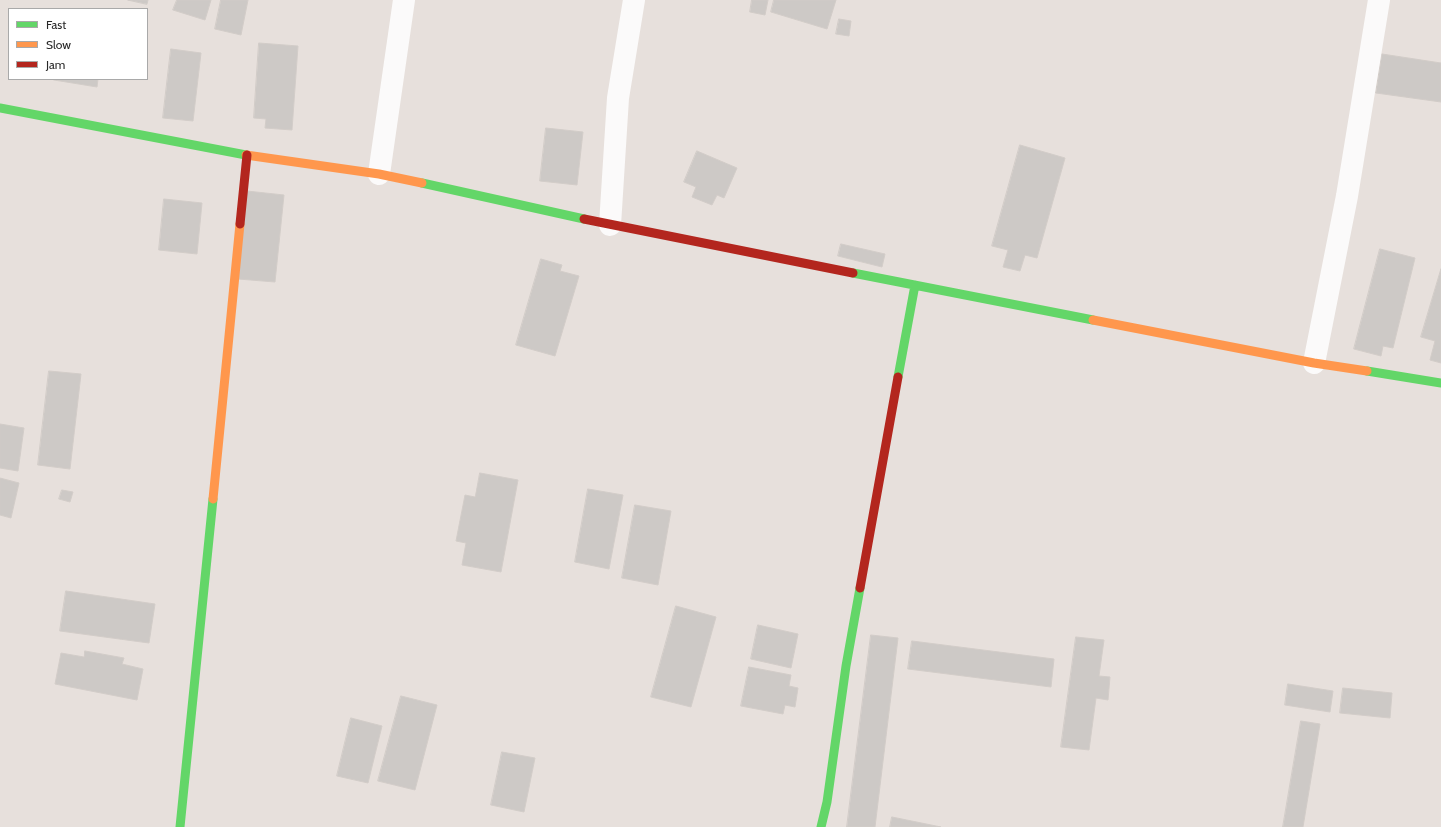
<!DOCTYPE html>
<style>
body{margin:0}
#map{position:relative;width:1441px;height:827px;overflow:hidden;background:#e7e0dc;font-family:Cabin,sans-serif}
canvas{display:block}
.legend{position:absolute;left:8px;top:8px;width:140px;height:72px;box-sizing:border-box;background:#fff;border:1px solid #a9a9a9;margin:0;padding:5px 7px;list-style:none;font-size:12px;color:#282828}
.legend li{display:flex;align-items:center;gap:8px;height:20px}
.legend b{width:20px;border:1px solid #a9a9a9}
</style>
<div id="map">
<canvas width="1441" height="827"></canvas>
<ul class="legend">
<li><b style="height:5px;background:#63d668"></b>Fast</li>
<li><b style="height:5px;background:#ff974d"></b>Slow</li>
<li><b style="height:5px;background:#b3261e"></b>Jam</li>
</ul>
</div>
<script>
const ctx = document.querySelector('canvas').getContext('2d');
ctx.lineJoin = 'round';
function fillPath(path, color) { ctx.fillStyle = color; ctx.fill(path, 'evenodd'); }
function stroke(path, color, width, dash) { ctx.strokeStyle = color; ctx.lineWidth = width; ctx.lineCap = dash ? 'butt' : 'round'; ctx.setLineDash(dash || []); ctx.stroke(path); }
const building = new Path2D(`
 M128,0H148L147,4Z
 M177,0H211L205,20L173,10Z
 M221,0H248L241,35L215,29Z
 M752,0H768L765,15L750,12Z
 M774,0H836L827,29L771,12Z
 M839,19L851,21L849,36L836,34Z
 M259,43L298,46L292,130L265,128L266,119L254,118Z
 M171,49L201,53L193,121L163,118Z
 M1382,54L1441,63V102L1376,93Z
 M55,79H98L97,87L54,80Z
 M546,128L583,132L577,185L540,181Z
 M1020,145L1065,158L1037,258L1025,255L1020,271L1003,267L1008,250L992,246Z
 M697,151L737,168L724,198L717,195L712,205L692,197L696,187L684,182Z
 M247,191L284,195L275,282L238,279Z
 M164,199L202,203L197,254L159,250Z
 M841,244L885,254L882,267L838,256Z
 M1380,249L1415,258L1393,348L1383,346L1381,356L1354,349Z
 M541,259L562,265L560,271L579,276L555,356L516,345Z
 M1441,269V363L1430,360L1435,341L1421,337Z
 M49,371L81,374L70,469L38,465Z
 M0,424L24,428L18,471L0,468Z
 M480,473L518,480L501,572L462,565L466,543L456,541L465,495L475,497Z
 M0,478L19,483L11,518L0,515Z
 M588,489L623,495L609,569L575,562Z
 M62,490L73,492L70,502L59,499Z
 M635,505L671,511L658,585L622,578Z
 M66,591L155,604L149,643L60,631Z
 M676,606L716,617L691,707L651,697Z
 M758,625L798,634L791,668L751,659Z
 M871,635L898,638L875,827H847Z
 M1076,637L1104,640L1099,676L1110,677L1108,700L1096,698L1089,750L1061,747Z
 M912,641L1054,659L1051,687L908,669Z
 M85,651L124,658L122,664L143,669L137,700L55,684L61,653L84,657Z
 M749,667L791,675L789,686L798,688L795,707L785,705L783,714L741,706Z
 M1288,684L1333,691L1330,712L1285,705Z
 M1343,688L1392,693L1390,718L1340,713Z
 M401,696L437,705L415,790L378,781Z
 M351,718L382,726L368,783L337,776Z
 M1301,721L1320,724L1303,827H1283Z
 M502,752L535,758L524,812L491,805Z
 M892,817L941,827H890Z`);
fillPath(building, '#cdc9c6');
stroke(building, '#d2ccc8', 1);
stroke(new Path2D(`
 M379,174L404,0
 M610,225L618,98L634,0
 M1314,363L1347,196L1379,0`), '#fbfafa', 22);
stroke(new Path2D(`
 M0,108L246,155
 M422,183L584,219
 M853,273L1093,320
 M1367,371L1441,383
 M898,377L915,285
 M180,827L213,499
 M821,827L827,802L846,666L860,588`), '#63d668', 9);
stroke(new Path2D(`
 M246,155L379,174L422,183
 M1093,320L1314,363L1367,371
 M213,499L240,224`), '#ff974d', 9);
stroke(new Path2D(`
 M584,219L853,273
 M240,224L247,155
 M860,588L898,377`), '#b3261e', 9);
</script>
